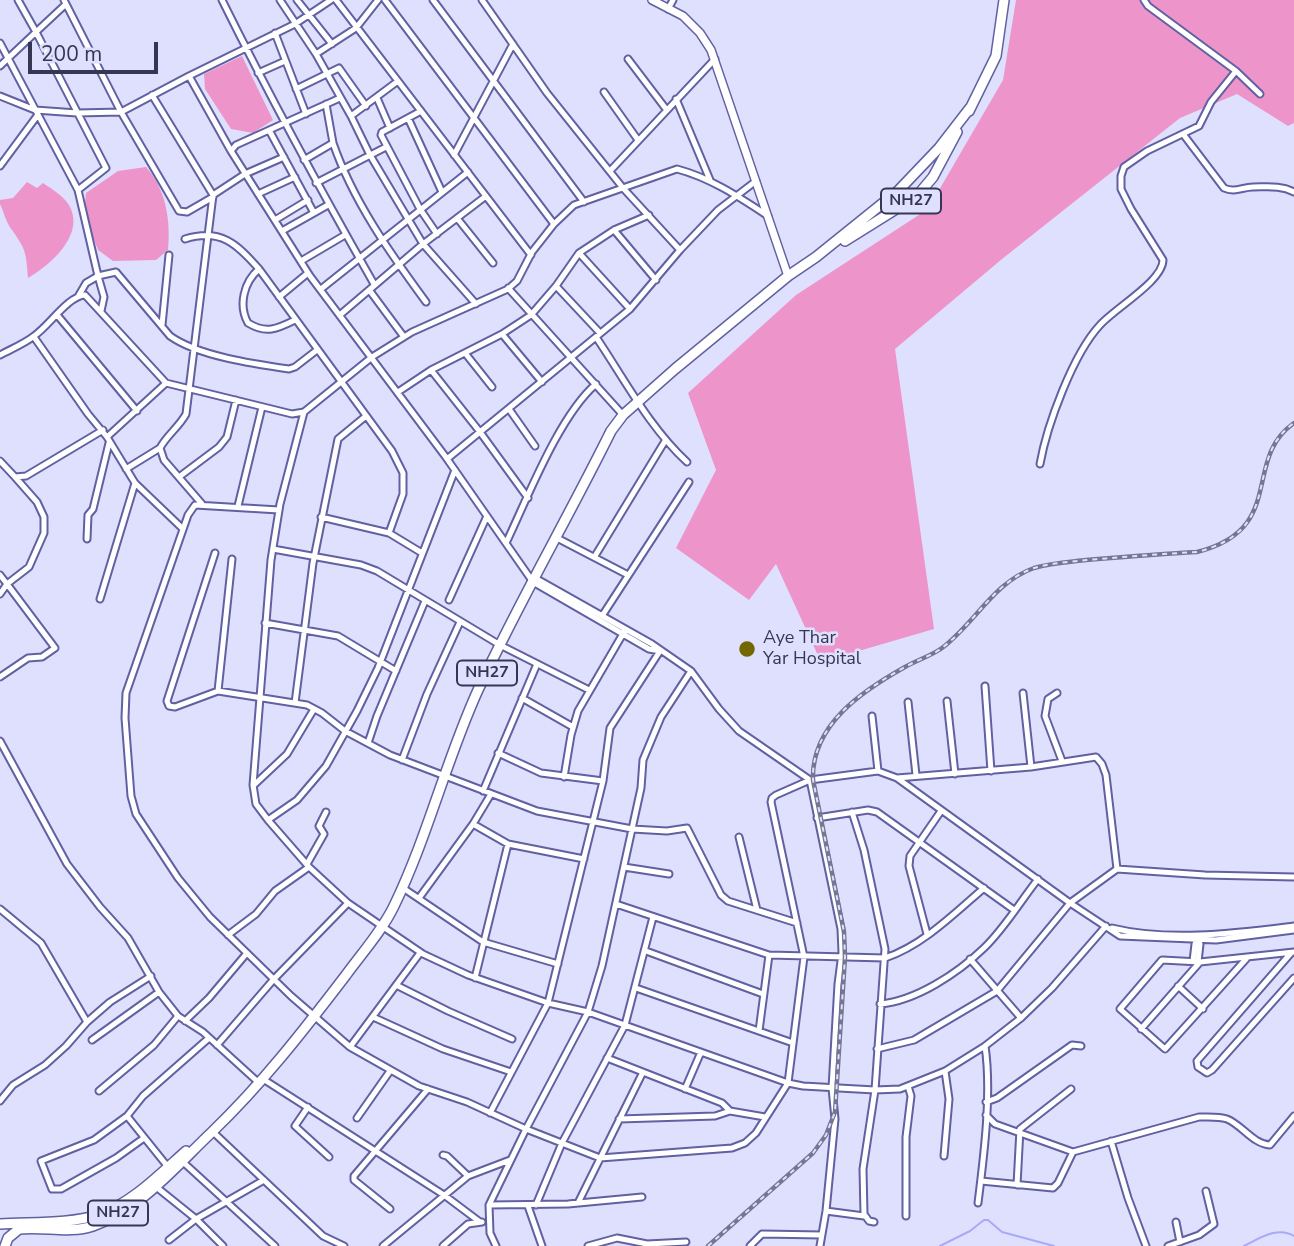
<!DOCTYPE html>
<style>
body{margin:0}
#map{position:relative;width:1294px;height:1246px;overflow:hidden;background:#dee0fe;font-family:"Nunito Sans",sans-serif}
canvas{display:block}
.scale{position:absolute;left:28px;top:42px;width:130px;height:32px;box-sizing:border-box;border:4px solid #353653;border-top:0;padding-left:9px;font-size:21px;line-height:24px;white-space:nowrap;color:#353653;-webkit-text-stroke:5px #dee0fe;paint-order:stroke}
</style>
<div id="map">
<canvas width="1294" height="1246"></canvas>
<div class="scale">200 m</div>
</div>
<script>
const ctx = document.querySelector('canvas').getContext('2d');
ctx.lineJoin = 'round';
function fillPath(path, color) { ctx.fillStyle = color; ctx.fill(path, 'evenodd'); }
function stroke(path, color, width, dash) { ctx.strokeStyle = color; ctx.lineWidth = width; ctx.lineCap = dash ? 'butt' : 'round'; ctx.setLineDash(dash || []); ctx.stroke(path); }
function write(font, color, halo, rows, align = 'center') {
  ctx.font = font + ' "Nunito Sans",sans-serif'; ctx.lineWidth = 5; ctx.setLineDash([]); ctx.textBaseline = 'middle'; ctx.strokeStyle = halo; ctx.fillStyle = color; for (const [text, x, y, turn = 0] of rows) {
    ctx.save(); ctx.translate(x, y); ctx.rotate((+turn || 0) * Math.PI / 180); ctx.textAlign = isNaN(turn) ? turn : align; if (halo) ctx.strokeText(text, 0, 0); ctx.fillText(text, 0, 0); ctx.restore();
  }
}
fillPath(new Path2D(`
 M1016,0H1294V123L1288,126L1237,94L1180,118L1002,259L895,349L934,629L821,662L776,564L749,600L676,548L716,470L688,393L796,295L928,209L1003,80Z
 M242,56L273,120L253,133L231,129L205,89L204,74Z
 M146,167C166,189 171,221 168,250L156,260L113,261L98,250L84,215L86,193L118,171Z
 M27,182L37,188L43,183C52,189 67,198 71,209C83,237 49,266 28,278C26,252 26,250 12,230C6,223 4,212 0,204V200L13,198Z`), '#ed95cb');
stroke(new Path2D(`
 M940,1246L970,1231L984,1220H988L1002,1232L1054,1246
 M1244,1246C1260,1238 1278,1226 1294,1236`), '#a8aaf9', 2);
const street = new Path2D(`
 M18,0L36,32L66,4
 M64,0L121,112L179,211L187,212L213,197
 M222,0C270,97 321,191 374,284
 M280,0L316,54L351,116L370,155L423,244L476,304
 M297,0L332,44
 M336,0L531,255
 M385,0L554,224
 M433,0L584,202
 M482,0L547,93L623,188L680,250
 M1144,0L1148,6L1236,71L1260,94
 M668,9L673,0
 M275,33L306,114
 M0,43L78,190L98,276L116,272L170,336C198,356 254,364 289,369L295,367L317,350
 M316,54L356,28L378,0
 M628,59L666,109
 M0,66L36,32L106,168L78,190
 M258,73L285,61
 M189,76L295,24L331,0
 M296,89L339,68L366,106
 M604,92L638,140
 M152,95L213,195
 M0,96L35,110L77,113L121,112L189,76L231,151L310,276L445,456L533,582L649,649L660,651
 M377,98L390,128
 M676,99L710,180
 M326,104L333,143
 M421,111L382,132L381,135L420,209L437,234
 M351,116L398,81
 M408,118L442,192
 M269,130L314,213
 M1183,134L1224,188C1235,193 1242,187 1253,187C1267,187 1281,185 1294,192
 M231,151L236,145L340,98
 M454,155L513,44
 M304,160L333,143C353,201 390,253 426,302
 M0,166L37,116
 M610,171L715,59
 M316,183L386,147
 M258,194L295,177
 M457,218L493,263
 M275,220L308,200
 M614,230L656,280
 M282,231L328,205
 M185,239C221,228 237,244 259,269L392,451L403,473V494L389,533
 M579,253L630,309
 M301,261L345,235
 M259,269C244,282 238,305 248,323C266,334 277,329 295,320
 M556,286L600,333
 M508,288L623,415
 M321,289L468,172
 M370,291L404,337
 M79,295L86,283L98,276L104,297L101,311
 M279,297L308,273
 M341,314L423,244L486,196
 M58,316L137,411
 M162,325L169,255
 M502,334L542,382
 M34,337L88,414L107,437
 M596,337C625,380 649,427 687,462
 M465,353L492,387
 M0,355C11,349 24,344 34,336C49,326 68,296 85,295L166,383L292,414L304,412L372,357L412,332L508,289L517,281L532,252L554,224L574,205L677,169C711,178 739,197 768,216
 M431,370L480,432L528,498
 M166,383L107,437L135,483L183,529
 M398,392L431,370L502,334L531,315L556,286L579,253L614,230L649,215
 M509,409L535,446
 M304,412L280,504L271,560L253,785L256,804L268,820L309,867L348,903L423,954L468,975L548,1003L588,1012L788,1083L803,1086L875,1090L900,1089L945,1071L985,1046L1021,1018L1052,988L1106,926
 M447,459L630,309L680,250L718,210L756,181
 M0,461L15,477L26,476L103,430
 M1040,464C1047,425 1073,354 1100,325C1115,308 1163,281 1163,260L1131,209L1121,189V176L1124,167L1147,151L1199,126L1211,102L1236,71
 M126,469L160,448
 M179,477L219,447L227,437L236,400
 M202,504L164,460L160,448C167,435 179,427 186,414L213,195L245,174L284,157
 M238,506L262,407
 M279,510L195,505L188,515L126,693L125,718L131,796L136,814L178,878L210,917L291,996L350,1047L419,1086L467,1102L526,1129L600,1158L732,1148L745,1143L756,1133L788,1083L804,957L771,802L772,798L776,795L810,780L841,929L842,953L838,984L832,1088L835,1119L826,1211L820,1246
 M321,517L389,533L422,553
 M557,538L628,575
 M87,539L88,515L93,509L109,443
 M506,543C528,497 559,416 596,384
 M273,549L361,565L377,571L500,645L589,690
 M215,553L167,701L169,706L175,707L218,691
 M595,556L665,441
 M232,559L218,691L307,705L322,713L345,731L390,755L537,811L632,829L667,831L687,828L721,895L728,901L797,923
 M0,575L7,584L0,594
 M535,578L652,644L691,671L719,709L739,731L810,780L878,771L897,778L1070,903L1120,936L1216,940L1294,930
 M100,599L135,483
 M449,600L487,516
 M602,616L689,482
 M265,623L338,636L396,671
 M0,677L28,658L42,657L55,648L7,584L29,567L44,533V517L37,502L15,477
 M985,686L991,771
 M1023,693L1031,767
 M1057,693L1048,699L1045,716L1062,761
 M522,698L573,727
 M947,701L955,774
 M908,702L916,775
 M295,703L313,563L338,439L366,416
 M872,716L878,771
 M0,741L67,864L100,907L128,938L159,992L178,1016L203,1032L259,1083
 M368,743L377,716L425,601
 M498,753L541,773L603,781
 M402,760L427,694L460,622
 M564,777L571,735L578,711L624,632
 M897,778L1031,767L1096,757L1102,764L1106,775L1117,869
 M254,785L287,754L314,709
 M483,791L537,664
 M852,812L864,850L885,949L875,1090L863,1169L864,1214L869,1221L874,1222
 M817,818L868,810L877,812L1014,910
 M268,820L297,800L326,766L357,711L378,668L455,470
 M473,824L508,844L584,859
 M739,837L757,910
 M307,864L324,834L319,826L326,812
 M624,867L669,874
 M403,888L483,942L558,964
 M419,898L473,824L491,794
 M616,904L769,955L885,958C922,946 955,913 984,888
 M0,909L41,943L87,1022
 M1112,928C1170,942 1236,933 1294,926
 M927,934L909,866L910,856L941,811
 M228,935L256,914L275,891L309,867
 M1197,939L1200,944L1198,962
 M646,951L763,994
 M1291,953L1197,1061L1198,1067L1207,1073L1212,1070L1294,978
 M1247,958L1165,1049L1120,1009L1162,960L1200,962L1294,952
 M970,959L1021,1018
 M1193,961L1195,944L1198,937
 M475,978L508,844
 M396,985L448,1011L512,1039
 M1178,986L1203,1009
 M636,988L793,1043
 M880,1004C916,1001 958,973 984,948C1004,929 1020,902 1038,879
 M373,1017L443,1049L511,1072
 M185,1021L209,998L247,953
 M1141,1029L1200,962
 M759,1031L769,955
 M92,1040L159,992
 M217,1045L274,979L348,903
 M350,1047L420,953
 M877,1049L914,1040L997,991L1070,903L1117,869L1205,875L1294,877
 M607,1058L722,1103L730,1111
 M263,1079L444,1195L480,1222
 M685,1089L701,1052
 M99,1091L154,1045L178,1016
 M0,1101L13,1085L45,1065L66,1046L87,1022L110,1002L151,976
 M986,1102L997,1098L1072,1045L1081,1046
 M308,1107L295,1126L329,1157
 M490,1113L548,1003L603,781L610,728L660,651
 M986,1115L995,1124L1073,1152L1199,1117C1208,1117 1218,1116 1227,1119C1242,1125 1253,1144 1270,1145L1294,1116
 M127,1116L94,1140L41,1161L52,1189H61L116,1158L144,1138
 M357,1118L390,1071
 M619,1119L715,1116L730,1111L765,1117
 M212,1131L323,1236L344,1246
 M1111,1141L1128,1198L1146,1246
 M443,1155L447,1156L468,1176
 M944,1156L949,1099L945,1071
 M183,1162L275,1246
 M168,1167L127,1116L143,1096L209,1038
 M981,1181L1053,1188L1058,1183L1073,1152
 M1017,1185L1020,1129L1071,1089
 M155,1186L196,1219L223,1246
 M578,1203L643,1072
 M978,1203C984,1155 992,1093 985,1046
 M489,1205L568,1204L642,1197
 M536,1205L562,1143L625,1025L653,917
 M528,1206L542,1246
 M390,1209L354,1180V1176L428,1089
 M826,1211L864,1216
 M906,1216V1137L911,1096L908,1086
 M1176,1222L1180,1242
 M169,1240L196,1219L264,1180
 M383,1246L468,1176L510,1160
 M443,1246L468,1224L482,1222
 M496,1246L490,1233L489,1205L526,1129L588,1012L602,966L632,829L641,788L643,760L661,717L691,671
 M588,1246L617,1238L647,1244L686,1242
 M750,1246L762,1234L822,1235
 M1168,1246L1199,1235L1214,1224L1206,1191`);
const secondary = new Path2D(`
 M652,0L683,16L700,33L711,50L788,276`);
const highway = new Path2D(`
 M969,111L996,56L1004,0
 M845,241L917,196L933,177L957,132
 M0,1224C29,1222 71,1224 98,1215C131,1204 160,1174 186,1151
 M5,1246L8,1238L19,1229C44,1226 69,1234 93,1226C141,1209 176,1166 212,1132C262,1084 304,1030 346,975C362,953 382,931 394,906C428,836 446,760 478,690C519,602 568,518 611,431L623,415L675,369L788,276L816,257L898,191L939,148L970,108`);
stroke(street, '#6160a0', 9);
stroke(secondary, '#6160a0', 10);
stroke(highway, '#6160a0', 12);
stroke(street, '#fff', 5);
stroke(secondary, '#fff', 7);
stroke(highway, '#fff', 9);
const rail = new Path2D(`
 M708,1246L813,1153L826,1135L835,1112L845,957L844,932L813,780C811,725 862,691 905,667C917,660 931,656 942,648C975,623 994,582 1034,568C1051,563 1069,562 1086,560C1123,557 1160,554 1197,552C1288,529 1241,460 1294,423`);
stroke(rail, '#757693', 4.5);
stroke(rail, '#dee0fe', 2, [5]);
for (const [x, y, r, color] of [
 [747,649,9,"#726700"]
]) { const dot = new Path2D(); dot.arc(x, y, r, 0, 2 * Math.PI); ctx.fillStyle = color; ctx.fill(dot); stroke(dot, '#dee0fe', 2.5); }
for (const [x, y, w] of [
 [911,201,60],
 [487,673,60],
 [118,1213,60]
]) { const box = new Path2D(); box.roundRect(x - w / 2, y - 12.5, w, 25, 5); ctx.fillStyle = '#dee0fe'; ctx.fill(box); stroke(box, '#353653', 2); }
write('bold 16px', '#353653', null, [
 ["NH27",911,201],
 ["NH27",487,673],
 ["NH27",118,1213]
]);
write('18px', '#353653', '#dee0fe', [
 ["Aye Thar",763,639],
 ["Yar Hospital",763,660]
], 'left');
</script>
